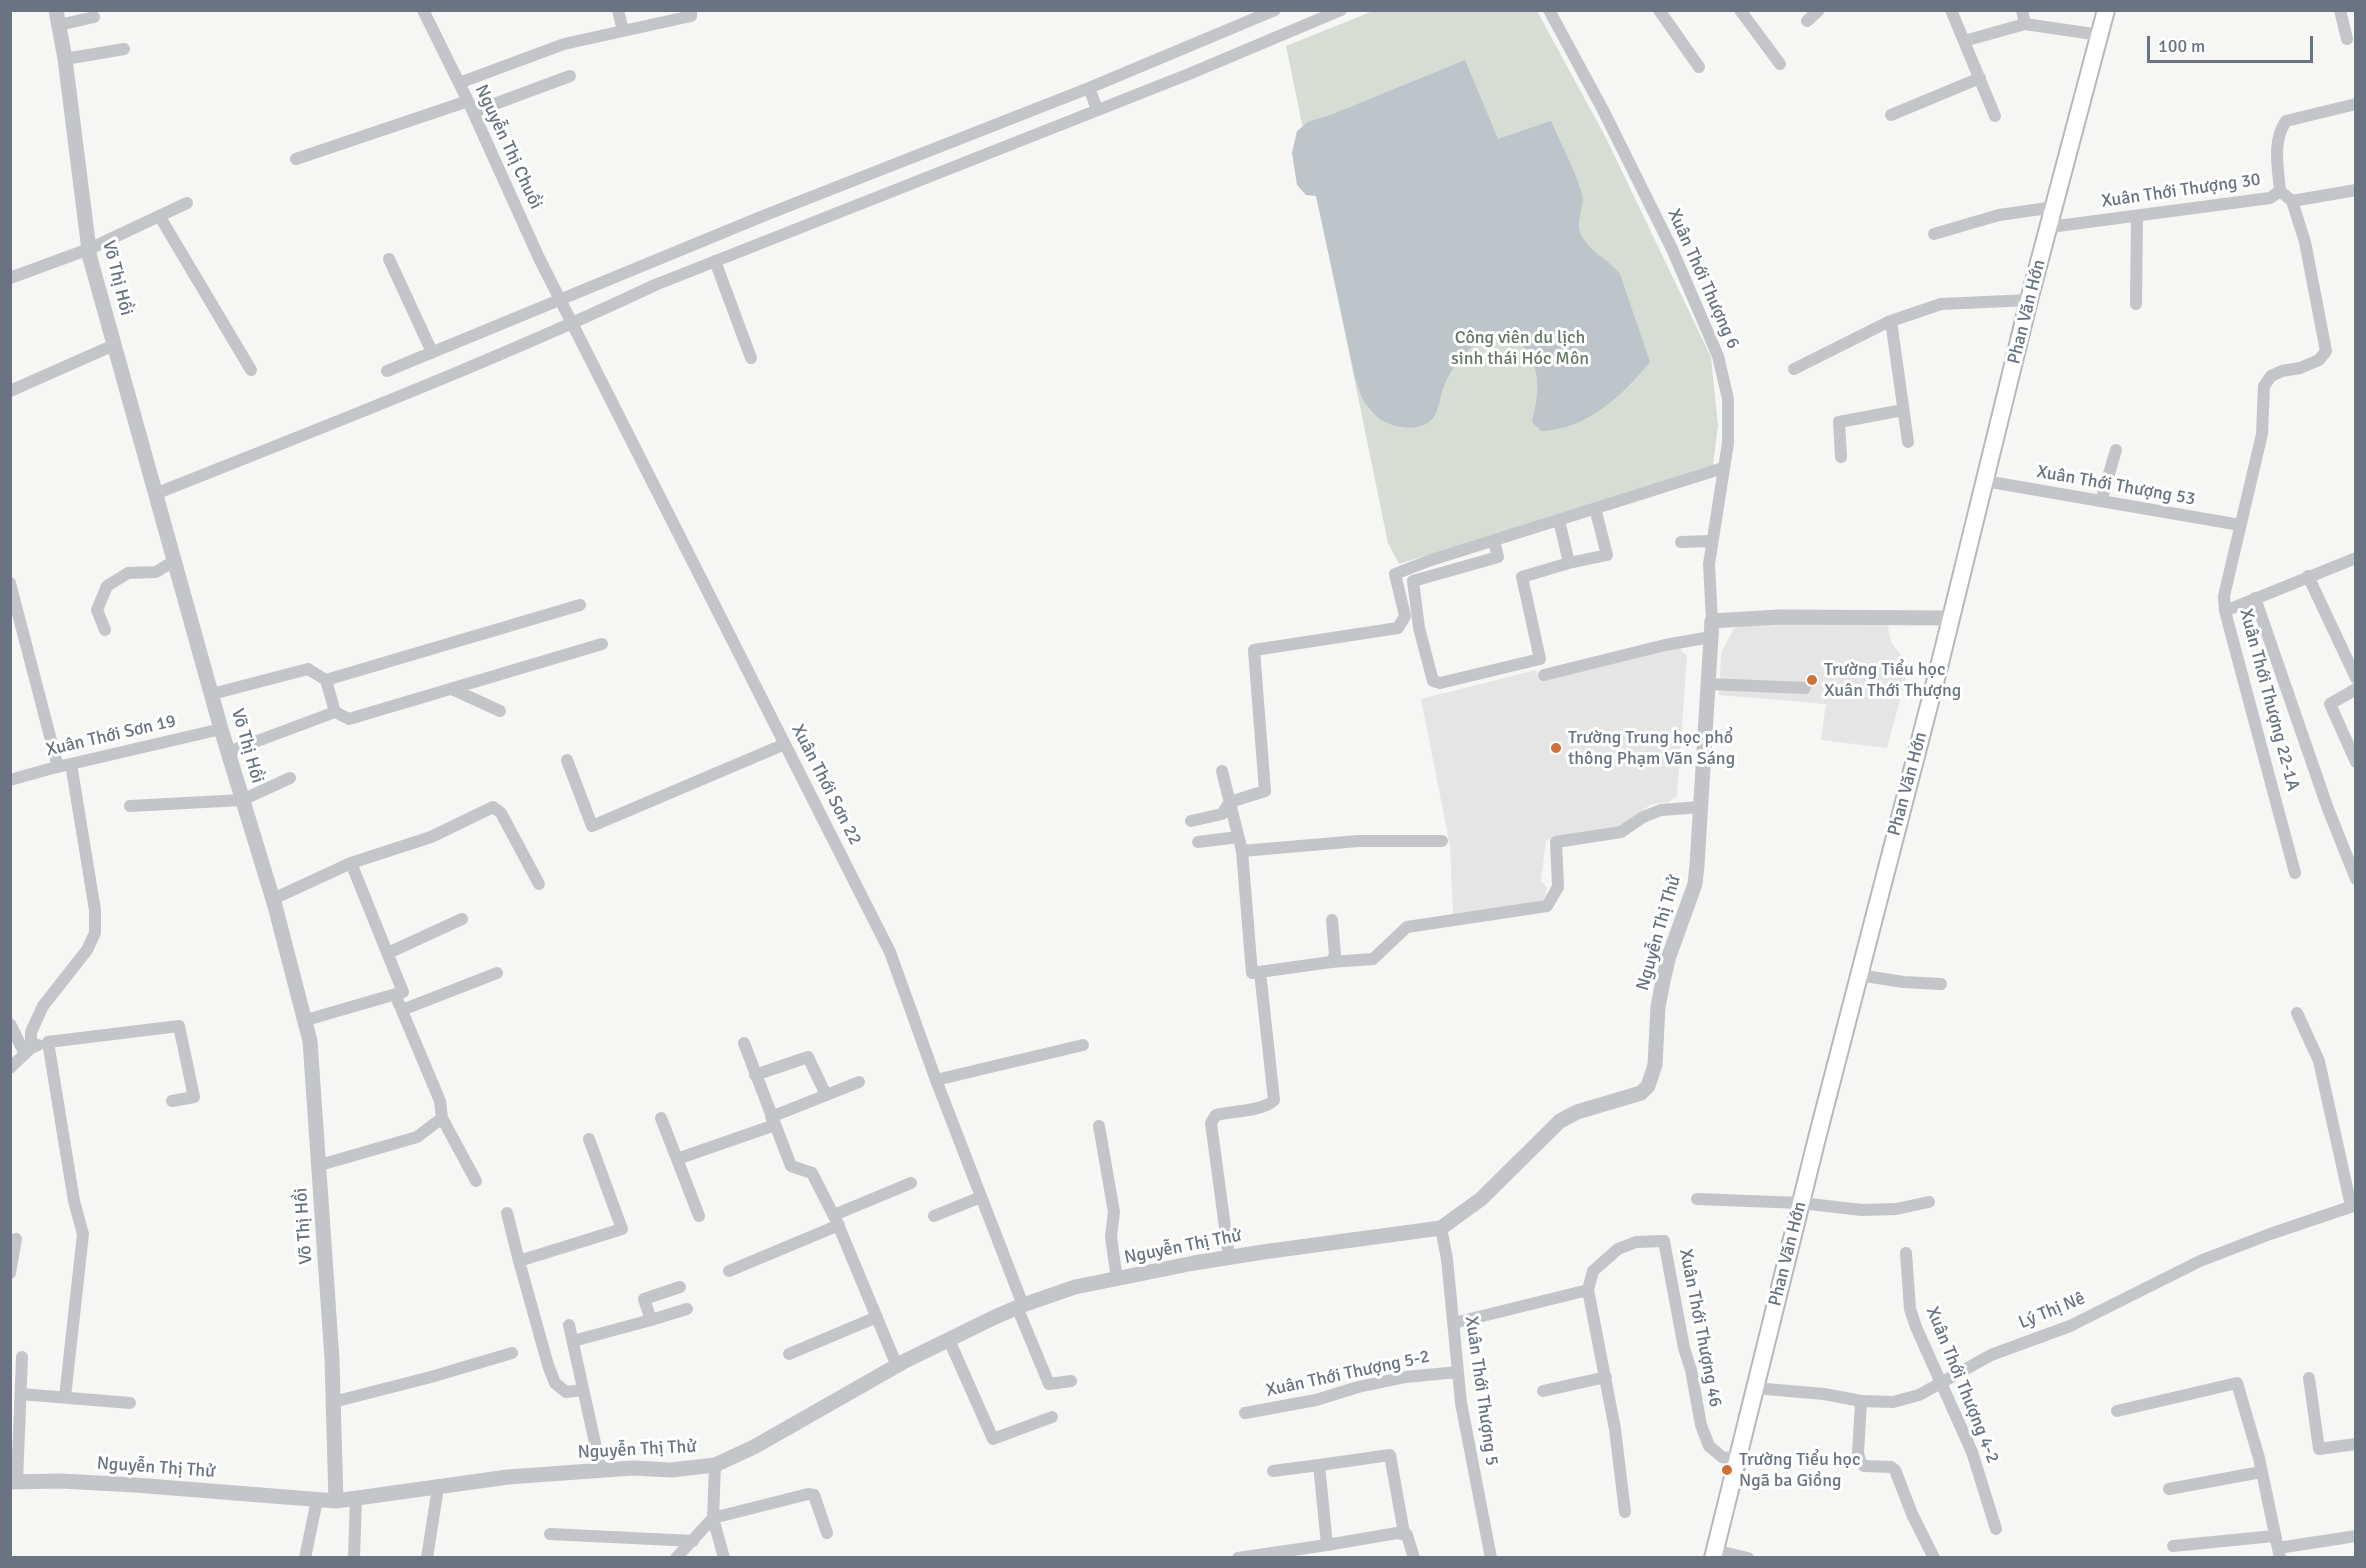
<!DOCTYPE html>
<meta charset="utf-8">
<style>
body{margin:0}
#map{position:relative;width:2366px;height:1568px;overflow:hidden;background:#f6f6f4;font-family:Signika,sans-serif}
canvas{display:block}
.frame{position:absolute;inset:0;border:12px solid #697382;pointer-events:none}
.scale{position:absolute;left:2147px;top:36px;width:166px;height:27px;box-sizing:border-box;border:3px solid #697382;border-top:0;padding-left:8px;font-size:18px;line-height:21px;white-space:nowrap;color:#697382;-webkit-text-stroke:4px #fff;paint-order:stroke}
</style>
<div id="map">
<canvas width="2366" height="1568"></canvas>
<div class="frame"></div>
<div class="scale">100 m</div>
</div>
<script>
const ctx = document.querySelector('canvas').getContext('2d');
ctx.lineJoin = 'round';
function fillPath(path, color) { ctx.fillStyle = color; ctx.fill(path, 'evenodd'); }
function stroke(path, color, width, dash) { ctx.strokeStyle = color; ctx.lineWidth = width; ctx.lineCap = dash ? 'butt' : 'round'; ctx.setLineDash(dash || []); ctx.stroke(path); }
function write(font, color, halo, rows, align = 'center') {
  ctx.font = font + ' Signika,sans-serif'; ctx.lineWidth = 6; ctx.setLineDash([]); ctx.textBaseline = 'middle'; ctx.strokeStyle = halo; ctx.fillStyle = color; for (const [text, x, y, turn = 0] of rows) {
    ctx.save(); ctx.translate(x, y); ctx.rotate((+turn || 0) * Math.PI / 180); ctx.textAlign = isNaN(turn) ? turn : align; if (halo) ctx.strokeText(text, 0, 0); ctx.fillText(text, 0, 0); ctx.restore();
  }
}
fillPath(new Path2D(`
 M1753,623H1887L1891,642L1909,666L1887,748L1821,740L1826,704L1719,695L1721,653L1734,628Z
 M1677,646L1687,656L1677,796L1669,802L1650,805L1616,829L1571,834L1546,840L1541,881L1547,888L1543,903L1453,914L1450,846L1421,699L1536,670L1539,679Z`), '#e4e5e4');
fillPath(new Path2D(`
 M1373,11H1537L1605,136L1711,357L1718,425L1713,465L1399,564L1388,543L1286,46Z`), '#d7ddd5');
fillPath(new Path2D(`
 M1465,60L1498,139L1551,121C1561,145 1575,169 1582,194C1585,207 1575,221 1581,235C1589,251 1609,260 1620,274L1650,362C1623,395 1586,430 1541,431L1532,422C1538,397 1542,374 1527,351C1521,342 1511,336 1501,335C1474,335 1451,366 1443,389C1440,397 1439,408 1435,415C1425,433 1396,429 1381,420C1375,416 1369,408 1365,403C1360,396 1358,385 1355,377L1316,196L1306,195L1297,185L1292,153L1297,131L1308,122L1333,114Z`), '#bdc4ca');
const secondary = new Path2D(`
 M1713,1558L1817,1138L1939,667L2029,300L2106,10`);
stroke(secondary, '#b5b8bd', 20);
stroke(new Path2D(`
 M423,10L468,101L539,258L890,952L936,1080L1023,1305
 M618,10L623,31
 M1549,10L1603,110L1672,249L1718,356L1728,399V443L1709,564L1712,621
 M1659,10L1699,67
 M1740,10L1780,64
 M1951,10L1995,116
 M2022,10L2025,24
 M2340,10L2347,39
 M1807,21L1819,10
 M59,25L94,17
 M1964,41L2025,24L2100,35
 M65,59L124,49
 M459,83L564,44L691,16V10
 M1089,88L1275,10
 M473,112L570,76
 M1891,115L1980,78
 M296,159L468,101
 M2280,191L2292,201L2305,242L2326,351L2319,360L2300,368L2282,371L2271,376L2264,386L2262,434L2224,596L2225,611L2295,873
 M2292,201L2356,190
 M160,217L251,370
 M2050,227L2270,198L2280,191C2278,168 2272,141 2286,121L2356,104
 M1934,234L1999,215L2055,207
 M389,259L432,352
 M715,261L751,358
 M10,278L89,249L187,203
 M2136,304L2137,216
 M1891,321L1908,442
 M1794,369L1888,322L1941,304L2029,300
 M387,371L768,214L1089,88L1097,109
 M10,391L114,345
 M1841,457L1839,422L1903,410
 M1985,481L2240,525
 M155,494C323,427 492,362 655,285L1189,74L1341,10
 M2101,501L2116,450
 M1494,541L1498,557L1413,581L1419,628L1433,681L1440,683L1540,659L1522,577L1569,563L1559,520
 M1681,542L1712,541
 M1569,563L1607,555L1595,508
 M2308,576L2356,678
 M10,583L58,767
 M2255,598L2328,809L2356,879
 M2225,611L2356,558
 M105,630L97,610L107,586L128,573L156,572L174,561
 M1544,675L1665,645L1711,637
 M1708,684L1805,688
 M452,689L500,711
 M2356,689L2330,704L2356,762
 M212,694L308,669L326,680
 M335,712L326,680L580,605
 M228,752L335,712L349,719L602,644
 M567,760L592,826L785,744
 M1222,771L1242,851
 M10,780L49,769L221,729
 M130,806L242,800L290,778
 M1191,821L1222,814L1230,802L1265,791L1254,650L1398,628L1405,616L1395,574L1431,560L1723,468
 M1198,842L1238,837
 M273,899L351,863L431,837L493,807L501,813L539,884
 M1332,920L1335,955L1331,962L1252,973L1242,851L1358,841H1442
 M388,953L462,919
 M1331,962L1373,959L1407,927L1547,906L1558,887L1556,842L1621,832L1643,817L1661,810L1701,807
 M1859,975L1903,982L1941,984
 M395,994L440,1101L442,1118
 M402,1010L497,973
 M2297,1013L2319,1061L2351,1206
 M306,1020L403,992L351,863
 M10,1024L25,1054
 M744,1043L791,1166L812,1173L837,1222L897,1366
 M31,1048V1032L43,1006L87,950L95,933V910L71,764
 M10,1068L31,1048L38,1045
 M755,1075L808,1057L826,1095
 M936,1080L1083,1045
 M771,1117L859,1082
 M661,1118L677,1159
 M1099,1126L1114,1212L1111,1237L1117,1280
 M320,1165L417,1137L442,1118L476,1181
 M1697,1199L1801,1203L1862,1210L1896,1209L1929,1202
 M507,1213L519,1261
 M834,1215L911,1183
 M699,1216L677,1159L775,1125
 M934,1216L981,1197
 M1441,1228L1447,1259L1461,1403L1491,1558
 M1906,1253L1910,1309L1916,1327L1972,1452L1996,1529
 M1229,1257L1211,1123L1216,1115C1231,1111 1265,1111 1274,1100L1260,972
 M729,1271L839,1225
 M10,1273L16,1239
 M1588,1290L1615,1429L1625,1512
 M1017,1307L1049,1384L1071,1381
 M651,1320L687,1309
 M1454,1323L1588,1290L1593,1271L1618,1249L1636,1242L1664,1241L1684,1348L1691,1370L1701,1425L1709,1446L1722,1457L1737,1460
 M569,1325L601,1470
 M949,1340L993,1439L1052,1417
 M573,1341L651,1320L644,1299L680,1287
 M789,1354L877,1317
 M2309,1378L2319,1449L2356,1444
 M1754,1388L1824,1394L1861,1401L1893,1402L1919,1395L1991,1355L2070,1326L2200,1261L2270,1234L2356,1205
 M583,1390L566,1392L555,1383L548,1365L519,1261L622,1229L589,1139
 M1543,1391L1606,1377
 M21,1394L130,1403
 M65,1397L83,1234L74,1201L48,1042L179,1026L194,1097L172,1101
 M1861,1401L1858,1453L1860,1461L1864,1466L1891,1467L1895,1470L1912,1514L1934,1558
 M333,1402L431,1377L512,1353
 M2117,1411L2237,1383L2259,1458L2280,1558
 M1245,1413L1316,1400L1358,1387L1406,1377L1458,1372
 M1319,1465L1390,1455L1404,1533
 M1273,1471L1319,1465L1327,1545
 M17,1482L22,1357
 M2169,1489L2261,1472
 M550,1534L693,1541
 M2173,1546L2274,1536
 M2278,1548L2356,1536
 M1714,1550L1748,1558
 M305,1558L317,1500
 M354,1558L356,1498
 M427,1558L438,1487
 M676,1558L713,1518L715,1465
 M724,1558L713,1518L808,1494L814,1495L827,1533
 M1238,1558L1327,1545L1397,1533L1407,1535L1414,1558`), '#c3c5c9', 12);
stroke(new Path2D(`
 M56,10L65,59L90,258L221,729L275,906L310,1041L332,1359L336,1501
 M10,1482L61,1481L135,1485L336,1501L508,1477L633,1468L671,1470L715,1465L754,1447L905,1361L995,1317L1023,1305L1075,1287L1194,1263L1263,1252L1441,1228L1481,1199L1560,1121L1577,1112L1641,1093L1648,1086L1655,1065L1658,1007L1663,981L1669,956L1695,884L1697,865L1712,621L1778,617L1950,618`), '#c3c5c9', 15);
stroke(secondary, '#fff', 16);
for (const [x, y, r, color] of [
 [1812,680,6,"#d1713a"],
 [1556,748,6,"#d1713a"],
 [1727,1470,6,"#d1713a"]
]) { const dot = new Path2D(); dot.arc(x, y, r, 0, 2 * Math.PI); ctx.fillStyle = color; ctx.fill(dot); stroke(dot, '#fff', 2); }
write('18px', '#697382', '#fff', [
 ["Nguyễn Thị Chuồi",508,147,65],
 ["Xuân Thới Thượng 30",2181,191,-8],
 ["Võ Thị Hồi",117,278,76],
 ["Xuân Thới Thượng 6",1703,279,66],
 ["Phan Văn Hớn",2027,312,-76],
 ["Xuân Thới Thượng 53",2116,486,10],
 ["Xuân Thới Thượng 22-1A",2269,700,75],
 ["Xuân Thới Sơn 19",111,736,-13],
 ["Võ Thị Hồi",247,746,74],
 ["Phan Văn Hớn",1908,784,-75],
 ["Xuân Thới Sơn 22",826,785,63],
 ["Nguyễn Thị Thử",1659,933,-74],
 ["Võ Thị Hồi",304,1226,-94],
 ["Nguyễn Thị Thử",1183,1247,-11],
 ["Phan Văn Hớn",1788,1254,-76],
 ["Lý Thị Nê",2052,1311,-22],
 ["Xuân Thới Thượng 46",1700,1328,79],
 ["Xuân Thới Thượng 5-2",1348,1374,-12],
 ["Xuân Thới Thượng 4-2",1962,1385,68],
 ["Xuân Thới Thượng 5",1481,1391,82],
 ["Nguyễn Thị Thử",637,1450,-3],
 ["Nguyễn Thị Thử",156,1468,4]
]);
write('18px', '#687967', '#fff', [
 ["Công viên du lịch",1520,338],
 ["sinh thái Hóc Môn",1520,359]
]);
write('18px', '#697382', '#fff', [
 ["Trường Tiểu học",1824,670],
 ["Xuân Thới Thượng",1824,691],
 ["Trường Trung học phổ",1568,738],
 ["thông Phạm Văn Sáng",1568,759],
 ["Trường Tiểu học",1739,1460],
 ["Ngã ba Giồng",1739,1481]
], 'left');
</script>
